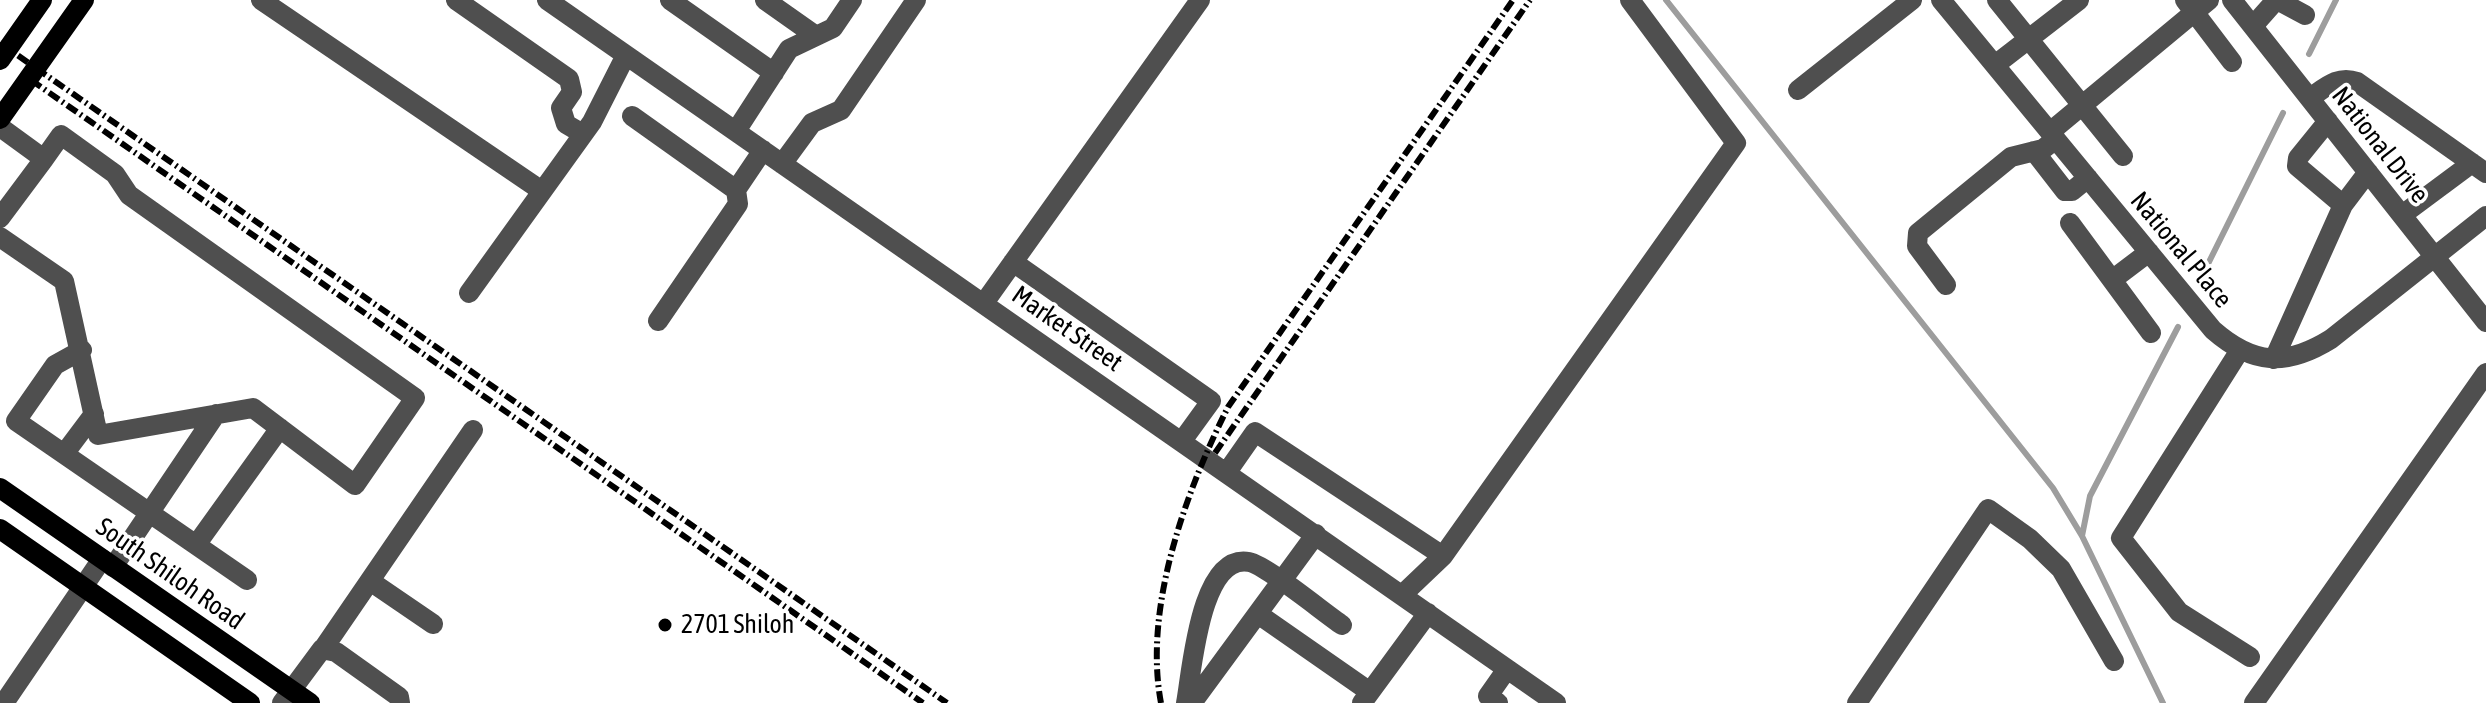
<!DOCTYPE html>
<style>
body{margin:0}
canvas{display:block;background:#fff}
</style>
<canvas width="2486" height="703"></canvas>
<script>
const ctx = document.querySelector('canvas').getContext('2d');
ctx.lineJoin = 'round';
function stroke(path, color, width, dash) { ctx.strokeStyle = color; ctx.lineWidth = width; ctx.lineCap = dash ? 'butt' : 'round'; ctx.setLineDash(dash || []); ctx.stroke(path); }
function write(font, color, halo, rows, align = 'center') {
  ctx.font = font + ' "Asap Condensed",sans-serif'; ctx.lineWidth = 7; ctx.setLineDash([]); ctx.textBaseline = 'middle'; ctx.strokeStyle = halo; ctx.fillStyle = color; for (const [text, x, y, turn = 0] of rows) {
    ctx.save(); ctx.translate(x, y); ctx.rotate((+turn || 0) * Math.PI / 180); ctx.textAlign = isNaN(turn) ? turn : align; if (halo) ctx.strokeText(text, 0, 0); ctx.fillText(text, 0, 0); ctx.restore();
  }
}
stroke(new Path2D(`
 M1666,0L2053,488L2082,536L2163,703
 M2309,54L2336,0
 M2201,278L2283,113
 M2082,536L2090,496L2178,327`), '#9d9d9d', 6);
stroke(new Path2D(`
 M261,0L542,191
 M456,0L569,79L572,92L561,108L566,124L583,134
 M547,0L1556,703
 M670,0L774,73
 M765,0L816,36
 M1941,0L2213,330C2253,365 2286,367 2331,339L2486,216
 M1997,0L2123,156
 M2185,0L2232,62
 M2232,0L2486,322
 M2277,0L2305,15
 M2253,26L2276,0
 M1995,65L2079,0
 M1798,90L1912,0
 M2310,98C2326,87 2338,75 2357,82L2486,173
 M632,116L736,190L763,150
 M2328,121L2298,158L2297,166L2343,205
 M0,127L44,159L0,218
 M736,131L789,49L833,28L852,0
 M2050,132L2209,0
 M2034,151L2065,191H2072L2088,178
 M782,164L812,123L841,110L916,0
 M2402,215L2472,163
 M2070,223L2112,280
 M0,237L64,281L98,435L253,408L355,485L415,398L129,195L115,174L61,135L44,159
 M2149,252L2112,280L2151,333
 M1013,262L1211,401L1182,441
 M1946,285L1917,246L1918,233L2011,157L2043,149L2056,139
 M469,293L592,122L626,55
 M984,303L1200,0
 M658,321L738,204L736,190
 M82,350L55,365L16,421L64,454L94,414
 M2240,350L2121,538L2179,612L2250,657
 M2274,359L2343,205L2368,172
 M64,454L247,580
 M1227,472L1255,432L1443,556
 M196,545L280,428
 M113,567L216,414
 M370,581L433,624
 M1402,595L1443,556L1736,143L1630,0
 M1258,614L1370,692
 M323,649L473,430
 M4,703L102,559
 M282,703L322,649L336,652L399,697L400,703
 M1186,703C1192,671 1200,553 1249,562C1266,565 1324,613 1342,625
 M1192,703L1316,534
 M1362,703L1428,613
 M1498,703L1488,696L1507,669
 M1857,703L1988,509L2030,539L2061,569L2114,661
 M2254,703L2486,373`), '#4f4f4f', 20);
stroke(new Path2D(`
 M0,60L42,0
 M0,119L84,0
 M0,488L310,703
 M0,529L250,703`), '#000', 20);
stroke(new Path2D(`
 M0,43L947,703
 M31,80L923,703
 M1215,453L1530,0
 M1161,703C1143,608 1186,491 1228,407L1513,0`), '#000', 6, [12, 4, 2, 4]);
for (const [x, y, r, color] of [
 [665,625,8,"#000"]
]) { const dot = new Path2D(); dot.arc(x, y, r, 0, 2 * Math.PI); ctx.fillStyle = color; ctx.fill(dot); stroke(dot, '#fff', 3); }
write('26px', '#000', '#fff', [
 ["National Drive",2380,145,52],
 ["National Place",2181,250,50],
 ["Market Street",1067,329,35],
 ["South Shiloh Road",170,574,35]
]);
write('26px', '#000', '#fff', [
 ["2701 Shiloh",681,625]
], 'left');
</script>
